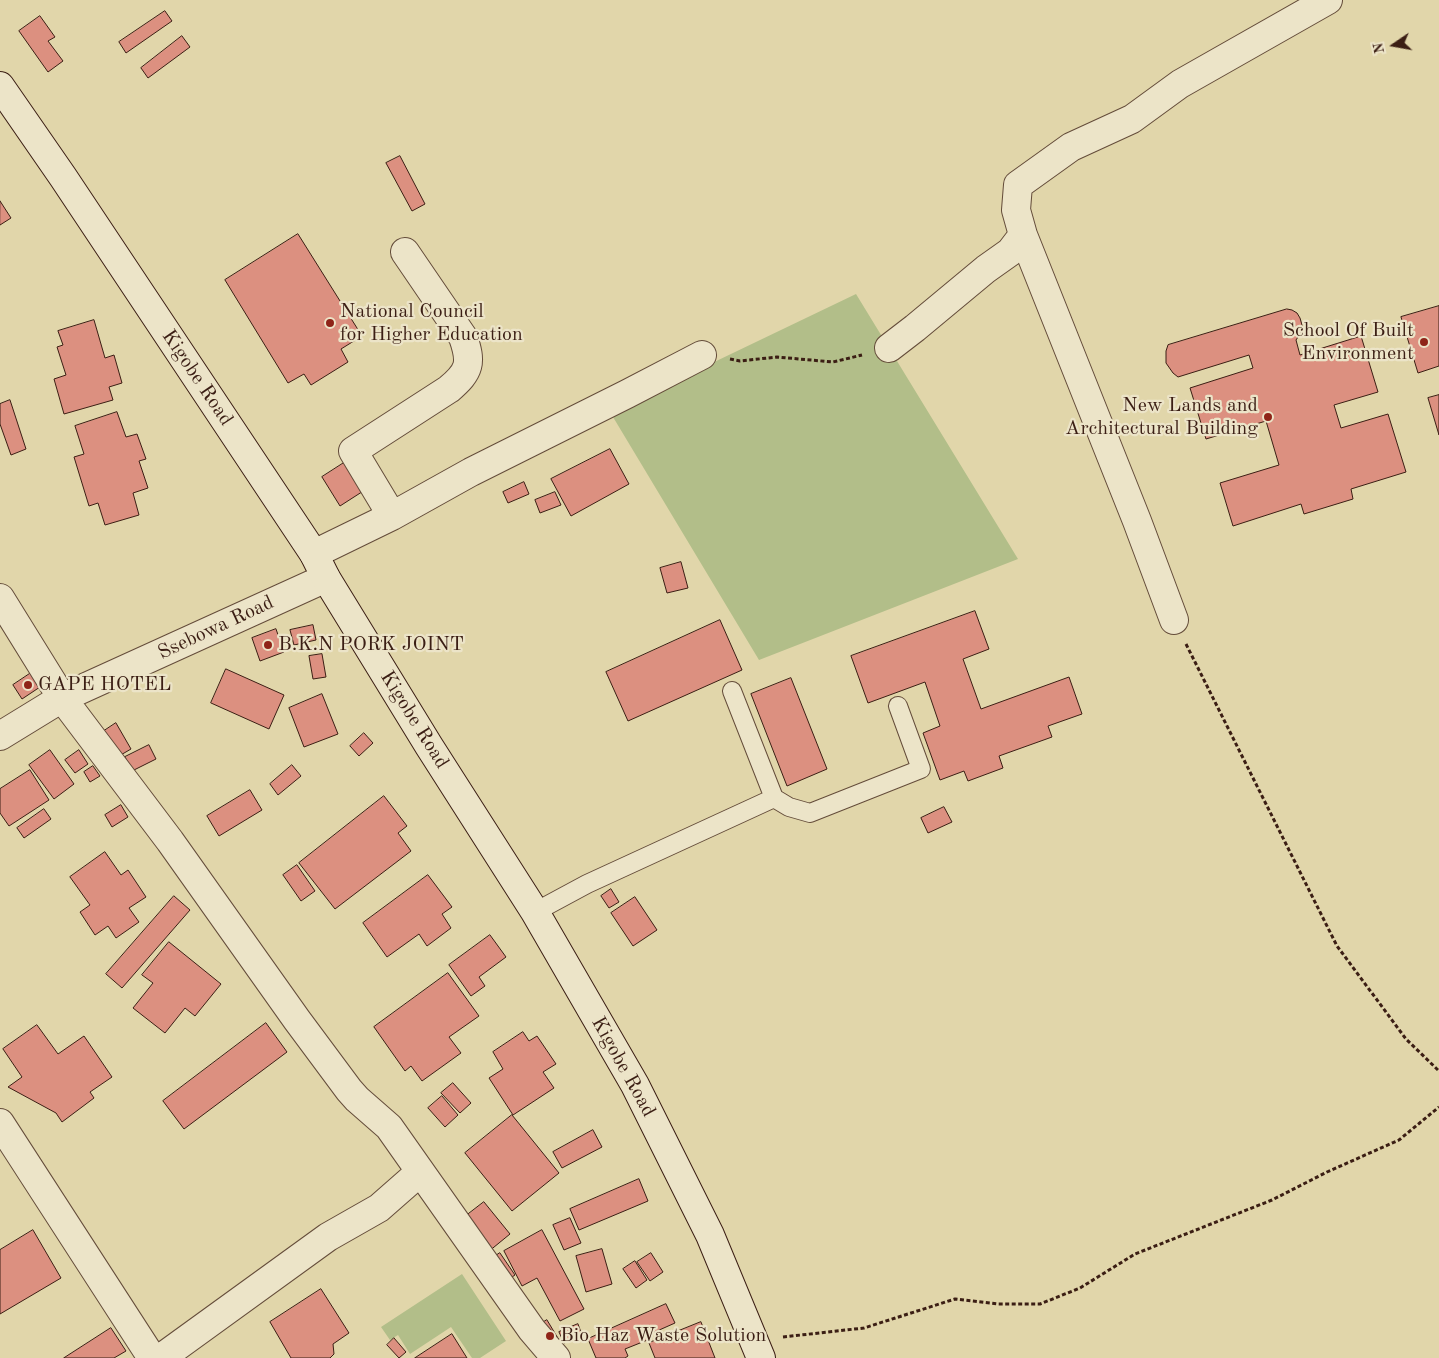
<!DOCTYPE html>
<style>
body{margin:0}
#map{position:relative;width:1439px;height:1358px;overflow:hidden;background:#e1d6aa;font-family:"Old Standard TT",serif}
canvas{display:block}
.north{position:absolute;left:1369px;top:20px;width:50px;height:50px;-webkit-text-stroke:4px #ece4c8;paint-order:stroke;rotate:258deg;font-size:14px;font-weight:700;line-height:20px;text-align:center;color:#3b1e14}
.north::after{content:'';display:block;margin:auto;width:18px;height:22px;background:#3b1e14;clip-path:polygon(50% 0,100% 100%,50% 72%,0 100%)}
</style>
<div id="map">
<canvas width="1439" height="1358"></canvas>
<div class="north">N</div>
</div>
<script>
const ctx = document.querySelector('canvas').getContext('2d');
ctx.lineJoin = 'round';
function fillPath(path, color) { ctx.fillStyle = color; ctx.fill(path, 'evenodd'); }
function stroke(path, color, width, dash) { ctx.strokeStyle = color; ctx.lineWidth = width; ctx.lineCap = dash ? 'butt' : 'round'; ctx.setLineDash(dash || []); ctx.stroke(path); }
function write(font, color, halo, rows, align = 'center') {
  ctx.font = font + ' "Old Standard TT",serif'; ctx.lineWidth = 4.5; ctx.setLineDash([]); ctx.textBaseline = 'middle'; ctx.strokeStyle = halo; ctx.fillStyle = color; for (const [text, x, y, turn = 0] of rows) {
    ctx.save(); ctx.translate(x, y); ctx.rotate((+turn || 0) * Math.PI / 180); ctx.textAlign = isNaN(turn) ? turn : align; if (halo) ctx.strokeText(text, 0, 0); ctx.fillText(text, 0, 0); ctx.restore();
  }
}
fillPath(new Path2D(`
 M856,294L1018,559L759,660L610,412Z
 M462,1274L506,1341L480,1358H472L451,1327L410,1354L398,1335L390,1340L381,1327Z`), '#b2be89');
const building = new Path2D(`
 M165,11L172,21L126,53L119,42Z
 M40,16L55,37L48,41L63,61L48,72L19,31Z
 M182,36L190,47L148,78L141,68Z
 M400,156L425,204L412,211L386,163Z
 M0,201L11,218L0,225Z
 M298,234L362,336L341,349L348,362L311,385L304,374L288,383L225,280Z
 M1439,306V366L1418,373L1401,317Z
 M1287,309L1292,310L1297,313L1300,318L1302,325V331L1296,340L1300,355L1361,336L1378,392L1334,405L1341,428L1388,414L1406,472L1351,489L1353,499L1304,514L1301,504L1233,526L1220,483L1279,465L1266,421L1206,439L1190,388L1253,368L1249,355L1178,377L1173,373L1166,363V351L1168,345Z
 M94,320L105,358L114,355L122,383L109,387L113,400L64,414L54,379L66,375L57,347L63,345L58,331Z
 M1439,395V435L1428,398Z
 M10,400L26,449L11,455L0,424V404Z
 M117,412L126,437L137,434L146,459L139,461L148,488L133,493L139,515L105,525L98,503L89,506L74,457L84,454L75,426Z
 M610,449L629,484L571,516L551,479Z
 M350,459L368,488L340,506L322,477Z
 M524,482L529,494L508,503L503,492Z
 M555,492L561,505L540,513L535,500Z
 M681,562L688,588L667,593L660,568Z
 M975,611L989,649L963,659L981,709L1069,677L1082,714L1048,726L1052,737L999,756L1003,768L968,781L964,771L940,780L923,733L940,726L925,682L868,703L851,656Z
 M720,620L742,670L628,721L606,672Z
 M313,625L316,640L294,645L290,630Z
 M276,629L284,652L260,661L252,638Z
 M322,654L326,677L313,679L309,656Z
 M226,669L284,695L269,729L211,703Z
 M34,671L43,685L22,699L13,685Z
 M791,678L827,769L787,786L751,694Z
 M322,694L338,734L304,747L289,708Z
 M116,723L131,749L119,756L104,731Z
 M364,733L373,743L359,756L350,746Z
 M149,745L156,759L132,771L125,757Z
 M50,750L74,784L54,799L29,765Z
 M79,750L88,764L75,773L65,760Z
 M292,765L301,776L278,795L270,784Z
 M93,766L100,776L90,782L84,772Z
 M30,770L49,800L9,826L0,813V789Z
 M250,790L262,810L219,836L207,816Z
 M384,796L407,826L398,833L411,851L335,909L299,863Z
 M121,805L128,817L112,827L105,815Z
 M944,807L952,822L928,833L921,818Z
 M44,809L51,819L24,838L17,828Z
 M105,852L121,875L128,870L146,897L129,908L139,922L116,938L108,926L95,935L80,912L90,905L70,877Z
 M297,865L315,891L301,901L283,875Z
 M428,875L452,907L442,914L451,928L427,946L419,934L387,957L363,923Z
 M611,889L619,902L609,908L601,896Z
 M174,896L190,910L122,988L106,974Z
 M635,897L657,930L633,946L611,913Z
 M490,935L506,957L479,977L485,986L471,996L449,965Z
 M169,942L221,984L195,1016L185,1008L165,1033L133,1008L153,983L142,975Z
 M448,973L479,1016L449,1037L461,1053L422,1081L411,1066L405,1071L374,1027Z
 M266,1023L287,1052L184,1129L163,1101Z
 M37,1025L58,1054L84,1036L112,1077L90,1092L94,1098L62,1122L56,1113L8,1087L22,1077L3,1049Z
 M523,1032L529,1041L537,1036L556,1064L543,1072L554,1088L513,1115L489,1078L503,1069L493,1052Z
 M453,1083L471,1103L460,1113L441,1093Z
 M442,1096L458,1115L445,1127L428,1108Z
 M512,1115L559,1173L512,1211L465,1153Z
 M593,1130L602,1147L562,1168L553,1152Z
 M639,1179L648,1201L579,1230L570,1209Z
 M484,1202L510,1234L488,1252L462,1219Z
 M570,1218L581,1243L564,1250L553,1225Z
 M33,1230L61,1278L0,1314V1250Z
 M542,1230L584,1309L560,1321L537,1278L522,1286L504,1251Z
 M602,1249L612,1284L586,1292L576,1256Z
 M500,1253L515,1275L506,1281L491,1259Z
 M651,1253L663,1272L650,1281L637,1262Z
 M635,1261L647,1280L636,1288L623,1269Z
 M321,1289L349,1333L333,1344L334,1354L330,1358H291L270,1322Z
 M666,1304L675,1323L648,1335L650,1339L625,1349L628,1356L625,1358H596L588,1339Z
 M547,1320L562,1345L537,1326Z
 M701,1322L715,1358H655L649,1343Z
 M578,1324L582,1335L564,1343L559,1332Z
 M111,1328L126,1351L114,1358H64Z
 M452,1334L467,1358H415Z
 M394,1338L406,1352L399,1358L387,1345Z`);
fillPath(building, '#dc9080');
stroke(building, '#3b1e14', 1);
const lane = new Path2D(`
 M732,691L774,798
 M535,912L587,884L774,798L789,807L810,813L921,769L898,706`);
const street = new Path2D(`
 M889,348L915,328L986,269L1010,252L1023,235
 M392,516L353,451L449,389C470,371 472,363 463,337L405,252
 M314,554L392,516L471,472L627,394L702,355
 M0,598L62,698L170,841L297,1020L349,1090L357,1099L389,1127L532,1330L556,1358
 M1174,620L1137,521L1023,235L1016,210L1018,185L1071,147L1132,119L1180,84L1328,0
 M0,736L62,698L326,578
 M0,1123L152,1358
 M161,1358L328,1237L379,1208L420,1172`);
const secondary = new Path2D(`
 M0,86L63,177L314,554L326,578L429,746L535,912L635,1085L710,1235L761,1358`);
stroke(lane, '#644c3a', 20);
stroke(street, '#644c3a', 30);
stroke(secondary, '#3b1e14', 30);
stroke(new Path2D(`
 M730,359L740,361L777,357L833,362L862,355
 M1186,644L1337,946L1406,1039L1439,1071
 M783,1337L864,1328L955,1299L998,1304H1040L1080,1288L1135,1254L1272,1200L1327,1172L1399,1140L1439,1107`), '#3b1e14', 3, [4, 2.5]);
stroke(lane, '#ece4c8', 18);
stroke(street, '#ece4c8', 28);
stroke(secondary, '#ece4c8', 28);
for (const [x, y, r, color] of [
 [330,323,5,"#8f2418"],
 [1424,342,5,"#8f2418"],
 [1268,417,5,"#8f2418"],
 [268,645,5,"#8f2418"],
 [28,685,5,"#8f2418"],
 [550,1336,5,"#8f2418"]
]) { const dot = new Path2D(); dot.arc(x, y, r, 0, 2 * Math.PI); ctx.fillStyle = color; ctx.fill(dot); stroke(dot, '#ece4c8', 2); }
write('20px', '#3b1e14', '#ece4c8', [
 ["National Council",340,312],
 ["for Higher Education",340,335],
 ["School Of Built",1414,331,"right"],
 ["Environment",1414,354,"right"],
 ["New Lands and",1258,406,"right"],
 ["Architectural Building",1258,429,"right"],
 ["B.K.N PORK JOINT",278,645],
 ["GAPE HOTEL",38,685],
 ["Bio Haz Waste Solution",560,1336]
], 'left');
write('20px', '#3b1e14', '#ece4c8', [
 ["Kigobe Road",197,378,56],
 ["Ssebowa Road",216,628,-25],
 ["Kigobe Road",414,720,58],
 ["Kigobe Road",623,1067,61]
]);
</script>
